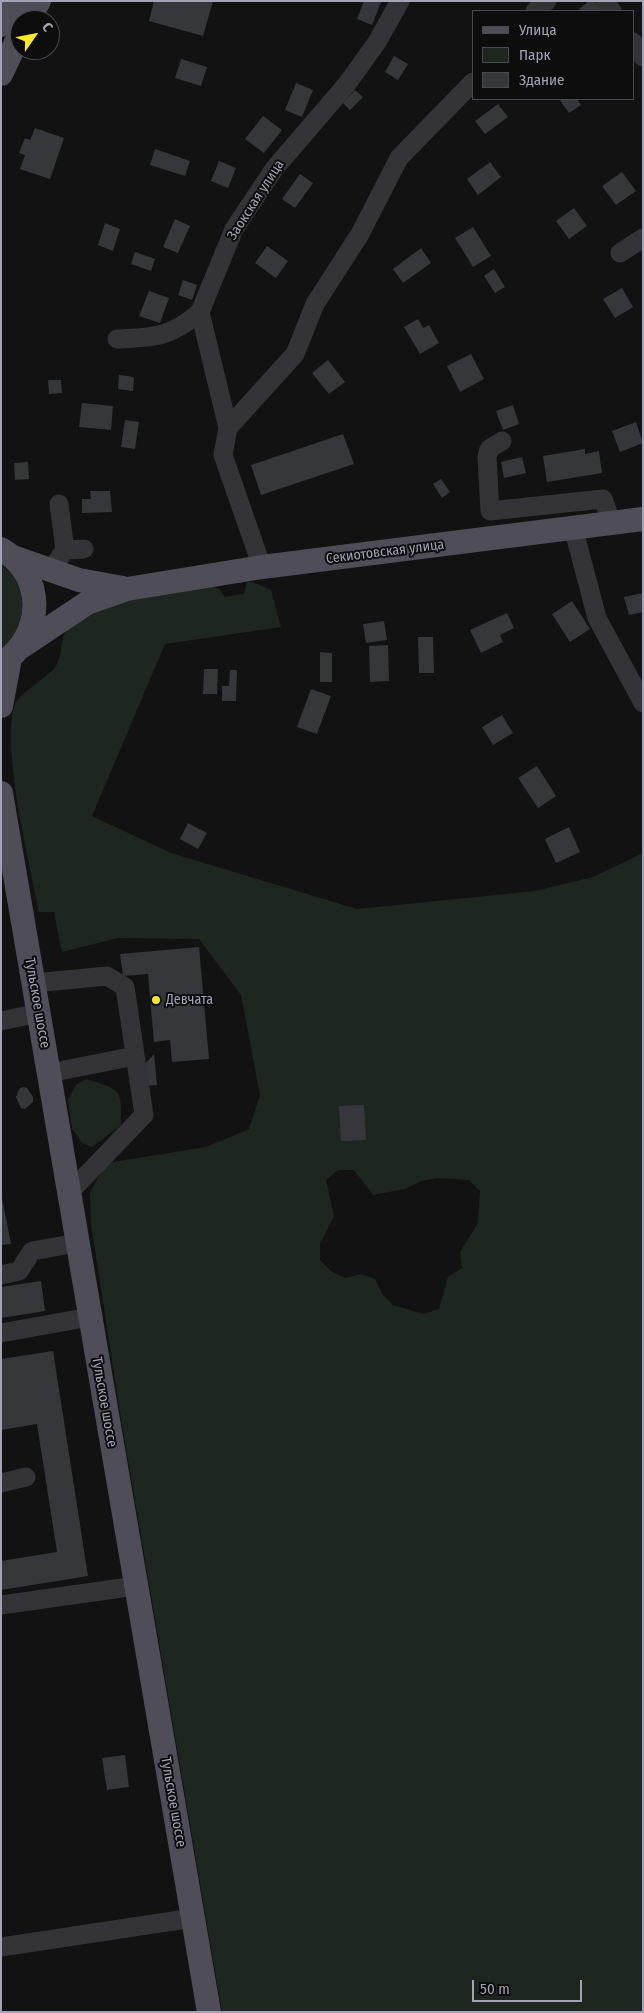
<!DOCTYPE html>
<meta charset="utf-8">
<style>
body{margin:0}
#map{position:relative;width:644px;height:2013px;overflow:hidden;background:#121213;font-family:"Fira Sans Condensed",sans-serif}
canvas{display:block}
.frame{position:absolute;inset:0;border:2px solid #a2a3b5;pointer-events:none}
.legend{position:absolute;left:472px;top:10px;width:162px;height:90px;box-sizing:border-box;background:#0d0d0e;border:1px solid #494951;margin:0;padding:6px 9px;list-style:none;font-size:15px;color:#a2a3b5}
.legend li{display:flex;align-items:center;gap:10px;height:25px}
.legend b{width:25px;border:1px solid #494951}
.north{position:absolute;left:10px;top:10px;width:50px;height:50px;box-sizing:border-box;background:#0d0d0e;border:1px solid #494951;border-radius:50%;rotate:57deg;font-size:14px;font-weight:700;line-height:20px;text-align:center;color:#a2a3b5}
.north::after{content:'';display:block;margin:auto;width:18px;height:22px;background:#f9e924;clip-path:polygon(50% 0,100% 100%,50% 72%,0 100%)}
.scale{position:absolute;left:472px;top:1980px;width:110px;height:22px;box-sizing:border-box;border:2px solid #a2a3b5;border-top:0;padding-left:6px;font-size:15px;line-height:18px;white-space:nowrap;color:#a2a3b5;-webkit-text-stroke:4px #0d0d0e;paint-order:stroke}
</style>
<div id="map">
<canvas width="644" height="2013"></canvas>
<div class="frame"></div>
<ul class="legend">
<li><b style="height:6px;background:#4f4e58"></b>Улица</li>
<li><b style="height:14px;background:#1e2620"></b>Парк</li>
<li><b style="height:14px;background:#36373b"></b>Здание</li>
</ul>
<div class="north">С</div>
<div class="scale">50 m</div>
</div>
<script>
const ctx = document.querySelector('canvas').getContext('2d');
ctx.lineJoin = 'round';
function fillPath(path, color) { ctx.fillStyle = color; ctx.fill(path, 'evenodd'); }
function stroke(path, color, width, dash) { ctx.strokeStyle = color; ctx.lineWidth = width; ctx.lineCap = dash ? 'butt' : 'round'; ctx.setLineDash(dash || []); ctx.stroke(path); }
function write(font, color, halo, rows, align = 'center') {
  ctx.font = font + ' "Fira Sans Condensed",sans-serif'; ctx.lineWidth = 4; ctx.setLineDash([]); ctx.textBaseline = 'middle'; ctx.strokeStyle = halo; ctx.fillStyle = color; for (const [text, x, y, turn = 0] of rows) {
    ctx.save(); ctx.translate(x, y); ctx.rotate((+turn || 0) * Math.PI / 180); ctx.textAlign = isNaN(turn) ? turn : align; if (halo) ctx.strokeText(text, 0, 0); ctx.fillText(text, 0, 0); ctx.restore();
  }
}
fillPath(new Path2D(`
 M1,565C32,587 27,627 1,650Z
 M247,582H253L271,590L281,627L165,644L92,816L171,853L357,909L535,891L593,877L643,853V2012H222L121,1418L91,1224L90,1192L107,1163L206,1147L249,1129L260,1095L241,995L199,939L118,938L62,952L54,912H39C30,867 0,742 15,704C23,690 51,675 56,666C62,656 60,643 65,633C81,601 171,591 204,584L219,589L225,597L244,594ZM338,1170H354L373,1195L405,1189L421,1181L437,1178L469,1180L480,1191L478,1223L460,1252L462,1268L448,1277L439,1309L424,1314L393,1305L382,1294L375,1279L361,1274L345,1278L331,1271L320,1260V1244L334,1216L326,1180Z
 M86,1079C121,1090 122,1088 121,1125L92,1147L82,1143L72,1128L68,1100L76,1085Z`), '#1e2620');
fillPath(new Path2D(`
 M154,1H213L203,36L149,21Z
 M364,1L381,2L372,25L357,19Z
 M589,1H594L602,11H581L579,9Z
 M394,56L408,64L398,80L385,72Z
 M181,59L207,67L201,86L175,78Z
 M296,83L313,90L302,117L285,110Z
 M355,90L363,97L350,110L343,103Z
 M559,99H577L581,105L569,113Z
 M498,104L508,117L485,134L475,121Z
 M263,116L282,130L264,153L245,139Z
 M35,128L64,138L50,179L20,169L25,155L19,153L25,138L30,140Z
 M155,149L190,161L185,176L150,165Z
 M219,161L236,168L228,188L211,181Z
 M490,162L501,177L478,195L467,179Z
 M622,172L636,191L616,205L602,186Z
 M300,174L313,183L295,208L282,199Z
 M574,208L587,226L569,239L556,221Z
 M175,219L190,226L178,253L163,247Z
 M105,223L120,229L113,251L98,245Z
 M473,227L491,256L473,267L455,238Z
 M267,246L288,261L276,278L255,263Z
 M421,248L431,263L403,283L393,269Z
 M135,252L155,259L151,271L131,264Z
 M494,269L505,287L495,293L484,276Z
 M183,280L197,285L192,300L178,295Z
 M622,288L633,307L615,318L603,299Z
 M149,291L169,298L160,323L139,316Z
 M418,319L423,328L429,325L439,343L420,354L404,327Z
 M471,354L484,379L460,392L447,366Z
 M328,360L345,382L329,394L312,373Z
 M119,375L134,377L133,391L118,389Z
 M48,380H61L62,393L49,394Z
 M82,403L113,406L111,430L79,427Z
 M513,405L519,424L503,430L496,411Z
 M125,420L139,422L135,449L121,447Z
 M636,422L643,443L620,452L612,431Z
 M343,434L354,464L261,495L251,465Z
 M585,449V454L599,451L602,473L547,482L543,456Z
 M522,457L526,473L504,478L501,462Z
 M28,462L29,479L15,480L14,463Z
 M441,479L450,492L442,498L433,484Z
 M90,491H110L112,512L82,513V499H91Z
 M643,593V612L629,615L624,597Z
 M572,601L590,629L570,642L552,614Z
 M507,613L514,628L500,635L503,642L481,653L470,630Z
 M384,621L387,640L366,643L363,624Z
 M418,637H433L434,673H419Z
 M388,645L389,681L370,682L369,646Z
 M320,652L332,653V682H320Z
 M204,669H218L217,694H203Z
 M230,670H237L236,701H222V686H229Z
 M311,689L331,696L317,734L297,727Z
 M502,715L513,733L493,745L482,727Z
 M537,766L556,796L538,808L518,778Z
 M188,823L207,833L198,849L180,839Z
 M569,827L580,852L556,863L545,839Z
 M199,947L209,1059L172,1062L170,1040L154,1042L148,974L123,976L120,954Z
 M154,1054L157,1085L145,1086L143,1066Z
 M23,1087L27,1088L33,1097V1102L25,1109L21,1108L16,1097L19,1089Z
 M364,1105L366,1140L341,1141L339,1106Z
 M1,1193L11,1244L1,1245Z
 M41,1281L45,1311L1,1318V1287Z
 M53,1351L88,1576L1,1590V1561L57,1552L37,1424L1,1430V1359Z
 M125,1755L129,1787L107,1790L102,1758Z`), '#36373b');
stroke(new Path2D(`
 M605,1L612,11
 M535,11L547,1
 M633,42L643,57
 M620,253L643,238
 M117,339C155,337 169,338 200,312
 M228,428L200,312L234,229L274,169L347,84L377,42L400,1
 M502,441L489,449L487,457L490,511L603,499L612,523
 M573,527L597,618L643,703
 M65,550L84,549
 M262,567L223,455L228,428L295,354L315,304L360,234L399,158L473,82
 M51,570L65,550L59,504
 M34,983L107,976L125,987L144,1115L69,1193
 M1,1021L39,1013
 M49,1073L135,1056
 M1,1275L19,1271L32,1251L77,1243
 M1,1333L90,1317
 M1,1483L26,1477
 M1,1605L136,1586
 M1,1947L193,1918`), '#333338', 19);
stroke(new Path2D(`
 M28,20L39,1
 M1,25L14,1
 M1,74L20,34
 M1,549C47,576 44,636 1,664
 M13,557L79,580L123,588
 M21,647L87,603L127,589L262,567L643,519
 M1,706L10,658
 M1,793L209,2012`), '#4f4e58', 24);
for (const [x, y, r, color] of [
 [156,1000,5,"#f9e924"]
]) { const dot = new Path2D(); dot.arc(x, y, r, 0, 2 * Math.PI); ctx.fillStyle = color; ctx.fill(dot); stroke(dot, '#0d0d0e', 2); }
write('14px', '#a2a3b5', '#0d0d0e', [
 ["Заокская улица",256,200,-57],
 ["Секиотовская улица",385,552,-7],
 ["Тульское шоссе",37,1003,80],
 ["Тульское шоссе",104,1402,80],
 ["Тульское шоссе",173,1802,80]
]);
write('14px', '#a2a3b5', '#0d0d0e', [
 ["Девчата",166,1000]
], 'left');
</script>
